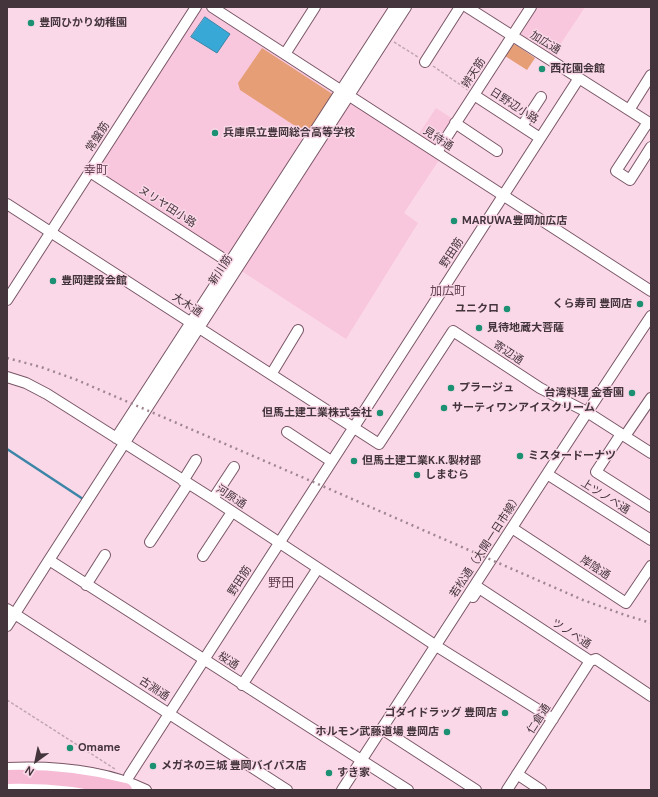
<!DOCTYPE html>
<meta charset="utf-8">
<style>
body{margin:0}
#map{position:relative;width:658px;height:797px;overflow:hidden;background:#fad8e7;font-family:"DM Sans",sans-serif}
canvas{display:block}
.frame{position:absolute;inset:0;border:8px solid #44343b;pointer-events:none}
.north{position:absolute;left:16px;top:741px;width:40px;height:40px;-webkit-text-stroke:3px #fad8e7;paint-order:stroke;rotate:213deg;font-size:11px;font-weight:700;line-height:16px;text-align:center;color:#44343b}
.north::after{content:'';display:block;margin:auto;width:14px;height:18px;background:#44343b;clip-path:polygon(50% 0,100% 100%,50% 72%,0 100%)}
</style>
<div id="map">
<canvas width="658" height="797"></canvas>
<div class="frame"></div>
<div class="north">N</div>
</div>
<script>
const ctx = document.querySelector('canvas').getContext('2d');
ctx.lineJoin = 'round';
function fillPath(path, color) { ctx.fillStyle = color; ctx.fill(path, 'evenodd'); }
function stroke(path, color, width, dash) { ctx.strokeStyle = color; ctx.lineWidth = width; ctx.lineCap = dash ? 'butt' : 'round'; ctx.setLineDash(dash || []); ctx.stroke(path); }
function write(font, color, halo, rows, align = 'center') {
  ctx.font = font + ' "DM Sans","Noto Sans JP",sans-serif'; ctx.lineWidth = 3; ctx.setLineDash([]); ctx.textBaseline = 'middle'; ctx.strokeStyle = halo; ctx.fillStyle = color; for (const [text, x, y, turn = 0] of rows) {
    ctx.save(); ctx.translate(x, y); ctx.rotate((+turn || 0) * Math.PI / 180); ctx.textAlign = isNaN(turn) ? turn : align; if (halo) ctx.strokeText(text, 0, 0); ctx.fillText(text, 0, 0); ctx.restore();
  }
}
fillPath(new Path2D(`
 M199,7H201L337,95L230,259L93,172Z
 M538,7H585L552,57L522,37L521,34Z
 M349,101L439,160L404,213L418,223L346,339L240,270Z
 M436,108L453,119L437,144L433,145L418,135Z`), '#f9c7dd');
fillPath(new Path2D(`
 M517,44L516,45L535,58L527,70L505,56L513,45Z
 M262,48L334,95L309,135L240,90L238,83Z`), '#e59e75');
const water = new Path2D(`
 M205,17L230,34L217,53L191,37Z`);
fillPath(water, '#38a8d7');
stroke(water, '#3c85a8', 1);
stroke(new Path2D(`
 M7,449L83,499`), '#3c85a8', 2.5);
const minor = new Path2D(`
 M212,7L651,291
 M406,7L49,560L408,790
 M467,7L651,124
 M285,54L315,7
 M425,62L460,7
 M474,95L540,138
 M629,110L651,75
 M648,122L616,171L630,180L651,147
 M455,123L497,151
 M522,126L541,97
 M437,152L531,7
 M90,172L230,263
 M7,204L379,444L453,331L540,388L587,412L651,453
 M7,300L196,7
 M272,373L298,330
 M7,377L26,383L47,394L213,499L441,649L553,719
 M287,432L331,461
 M621,434L596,472L651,507
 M625,436L651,398
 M116,438L395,7
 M547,474L651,540
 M183,481L196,460
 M213,499L234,467
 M512,528L626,603L651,566
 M150,542L188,484
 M203,556L232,512
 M86,585L105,555
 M473,597L479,588L590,661L596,659L651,696
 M7,609L287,790
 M7,626L49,560
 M242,685L318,568
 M382,729L476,790
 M7,768C53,766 104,770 146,790
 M517,774L541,790
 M129,776L579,78
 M7,786H50L80,790
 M342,790C445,632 546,473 651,316
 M507,790L590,661`);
const highway = new Path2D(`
 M7,777C47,776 86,780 125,790`);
stroke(minor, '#795666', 12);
stroke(highway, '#fff', 16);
stroke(new Path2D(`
 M394,42L418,57
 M433,66L468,90
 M7,700L115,769`), '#c1a5b1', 1.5, [3, 2]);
stroke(minor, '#fff', 10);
stroke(highway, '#f6bad5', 14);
stroke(new Path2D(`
 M7,358L41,367L77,380L311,481L583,600L625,615L651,623`), '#9f8691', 2.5, [2, 4]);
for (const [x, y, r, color] of [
 [31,23,4,"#1b9072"],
 [542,69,4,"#1b9072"],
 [215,133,4,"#1b9072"],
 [454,221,4,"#1b9072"],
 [53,281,4,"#1b9072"],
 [640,304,4,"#1b9072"],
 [507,309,4,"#1b9072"],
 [479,328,4,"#1b9072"],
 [451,388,4,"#1b9072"],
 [632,393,4,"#1b9072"],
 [444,408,4,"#1b9072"],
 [380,413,4,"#1b9072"],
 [520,456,4,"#1b9072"],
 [354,461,4,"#1b9072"],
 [417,475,4,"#1b9072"],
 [505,713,4,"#1b9072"],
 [447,732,4,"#1b9072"],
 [70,748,4,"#1b9072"],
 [153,766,4,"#1b9072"],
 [329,773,4,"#1b9072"]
]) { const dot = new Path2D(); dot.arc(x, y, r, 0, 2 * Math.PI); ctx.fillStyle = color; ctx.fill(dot); stroke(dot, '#fad8e7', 1.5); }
write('bold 11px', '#44343b', '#fad8e7', [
 ["豊岡ひかり幼稚園",39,23],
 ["西花園会館",550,69],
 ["兵庫県立豊岡総合高等学校",223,133],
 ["MARUWA豊岡加広店",462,221],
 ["豊岡建設会館",61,281],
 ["くら寿司 豊岡店",632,304,"right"],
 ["ユニクロ",499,309,"right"],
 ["見待地蔵大菩薩",487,328],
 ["プラージュ",459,388],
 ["台湾料理 金香園",624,393,"right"],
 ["サーティワンアイスクリーム",452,408],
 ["但馬土建工業株式会社",372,413,"right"],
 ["ミスタードーナツ",528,456],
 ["但馬土建工業K.K.製材部",362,461],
 ["しまむら",425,475],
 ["ゴダイドラッグ 豊岡店",497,713,"right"],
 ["ホルモン武藤道場 豊岡店",439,732,"right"],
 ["Omame",78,748],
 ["メガネの三城 豊岡バイパス店",161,766],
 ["すき家",337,773]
], 'left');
write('11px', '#44343b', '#fad8e7', [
 ["加広通",545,43,32],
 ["辨天筋",474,73,-57],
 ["日野辺小路",514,106,33],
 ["常盤筋",98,137,-57],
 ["見待通",438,139,33],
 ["ヌリヤ田小路",167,207,33],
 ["野田筋",452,253,-57],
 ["新川筋",221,270,-57],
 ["大木通",187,305,33],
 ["寄辺通",508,353,33],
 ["河原通",231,497,33],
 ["上ツノベ通",605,497,32],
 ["若松通（大開一日市線）",486,546,-57],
 ["岸陰通",595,568,33],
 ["野田筋",240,581,-57],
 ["ツノベ通",571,634,33],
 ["桜通",228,661,33],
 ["古淵通",154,689,33],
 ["仁倉通",539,719,-57]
]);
write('12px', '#634151', '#fad8e7', [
 ["幸町",96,171],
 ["加広町",448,292]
]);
write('13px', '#634151', '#fad8e7', [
 ["野田",281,584]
]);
</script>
